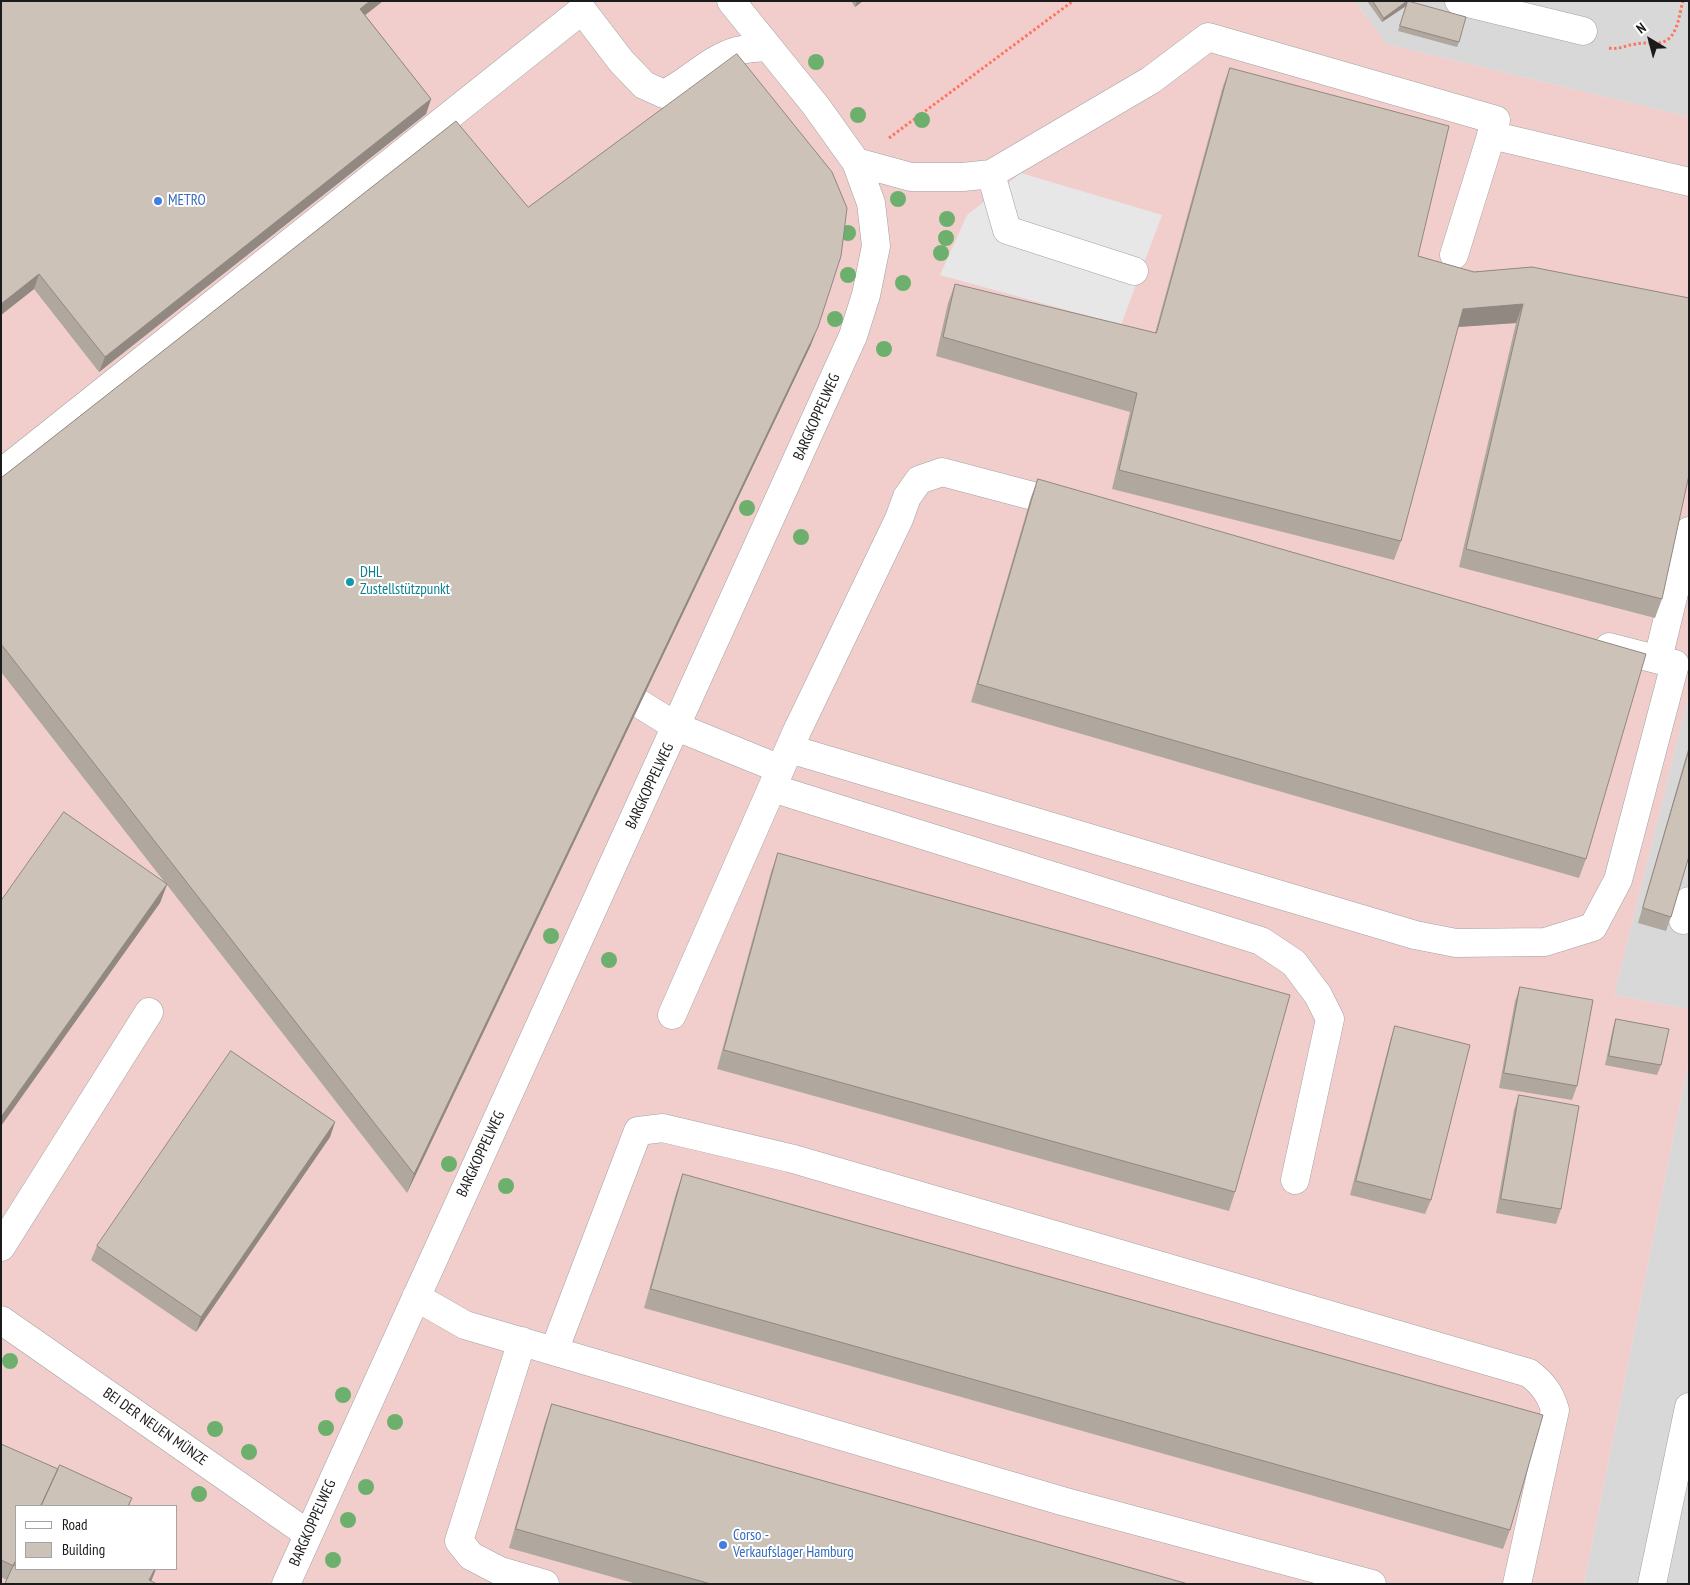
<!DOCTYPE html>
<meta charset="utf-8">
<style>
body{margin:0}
#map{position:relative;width:1690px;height:1585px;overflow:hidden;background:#eee9df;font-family:"PT Sans Narrow",sans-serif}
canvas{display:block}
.frame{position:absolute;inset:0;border:2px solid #1b1b1b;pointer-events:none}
.legend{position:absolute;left:15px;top:1505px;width:162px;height:65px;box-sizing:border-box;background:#fff;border:1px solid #a4a4a4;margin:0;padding:6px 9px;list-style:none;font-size:15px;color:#1b1b1b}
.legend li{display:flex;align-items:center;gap:10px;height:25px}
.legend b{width:25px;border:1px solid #a4a4a4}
.north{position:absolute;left:1625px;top:15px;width:50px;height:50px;-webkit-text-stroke:4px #fff;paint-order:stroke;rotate:323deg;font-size:14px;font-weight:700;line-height:20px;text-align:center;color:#1b1b1b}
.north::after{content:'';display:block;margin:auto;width:18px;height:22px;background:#1b1b1b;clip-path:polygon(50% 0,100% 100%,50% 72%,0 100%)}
</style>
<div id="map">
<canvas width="1690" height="1585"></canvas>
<div class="frame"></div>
<ul class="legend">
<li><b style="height:6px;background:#fff"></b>Road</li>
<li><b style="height:14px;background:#cdc2b8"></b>Building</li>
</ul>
<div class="north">N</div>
</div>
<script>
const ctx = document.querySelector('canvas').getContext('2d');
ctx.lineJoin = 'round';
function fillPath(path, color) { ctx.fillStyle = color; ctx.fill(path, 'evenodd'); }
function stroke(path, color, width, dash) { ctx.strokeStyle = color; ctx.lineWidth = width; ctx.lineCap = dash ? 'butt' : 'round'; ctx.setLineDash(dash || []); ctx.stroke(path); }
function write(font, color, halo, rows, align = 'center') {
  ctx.font = font + ' "PT Sans Narrow",sans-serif'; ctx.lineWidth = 4; ctx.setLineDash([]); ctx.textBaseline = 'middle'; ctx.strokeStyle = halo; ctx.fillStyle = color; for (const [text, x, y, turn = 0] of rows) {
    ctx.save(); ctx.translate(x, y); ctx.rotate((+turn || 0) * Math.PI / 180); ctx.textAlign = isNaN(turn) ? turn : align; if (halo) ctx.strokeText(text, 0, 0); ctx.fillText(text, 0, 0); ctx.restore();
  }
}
fillPath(new Path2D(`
 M1355,1H1689V117L1386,44Z
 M1689,694V1009L1614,995Z
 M1689,1059V1584H1584Z`), '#d9d8d8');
fillPath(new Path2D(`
 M1,1H1355L1386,44L1689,117V694L1614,995L1689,1009V1059L1584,1584H1V672L407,1193L811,346L834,274L521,226L1,491ZM16,1506H176V1569H16Z`), '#f1cecc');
fillPath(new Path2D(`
 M1021,173L1162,215L1121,325L940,275L967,215Z`), '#e7e7e7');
const minor = new Path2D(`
 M1459,1L1583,31
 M1491,135L1689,182
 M856,162L911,177H963L991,174L1007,230L1134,271
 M991,174L1151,80L1208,37L1496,120L1454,255
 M1,473L582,10L621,61L644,85L664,94C689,82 709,59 737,51C747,48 758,48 768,47
 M1658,659L1689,531
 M609,687L616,689L677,727L780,769
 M790,749L1415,935L1456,943L1545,942L1593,927L1618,880L1675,664L1609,647
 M772,788L1261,941L1294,963L1318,995L1330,1019L1295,1180
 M1683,920L1689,901
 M672,1015L797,731L899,519L907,497L919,480L942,472L1067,505
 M1,1247L149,1012
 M416,1297L465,1325L1062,1501L1372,1584
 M1,1320L308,1534
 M522,1341L459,1541L471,1556L500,1571L545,1584
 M554,1351L638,1131L663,1128L790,1158L1529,1373C1543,1384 1550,1393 1555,1410L1517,1584
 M286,1584L853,336L866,295L876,246L871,203L856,162L816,106L731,1
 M1652,1584L1689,1407`);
stroke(minor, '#a2a2a2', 29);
stroke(new Path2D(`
 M1609,48C1619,50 1626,45 1636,44C1644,42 1655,44 1663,42C1678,37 1679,14 1683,1
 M889,138L1073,1`), '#ff735f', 3, [2.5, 2.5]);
stroke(minor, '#fff', 28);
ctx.fillStyle = '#6daf6d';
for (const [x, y] of [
 [816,62],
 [858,115],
 [922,120],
 [898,199],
 [947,219],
 [848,233],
 [946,238],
 [941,253],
 [848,275],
 [903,283],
 [835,319],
 [884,349],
 [747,508],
 [801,537],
 [551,936],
 [609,960],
 [449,1164],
 [506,1186],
 [10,1361],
 [343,1395],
 [395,1422],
 [326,1428],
 [215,1429],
 [249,1452],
 [366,1487],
 [199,1494],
 [348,1520],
 [333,1560]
]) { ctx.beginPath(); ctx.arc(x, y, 8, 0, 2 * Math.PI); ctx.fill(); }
fillPath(new Path2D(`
 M1,1H383L365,15L431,99L426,114L99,372L34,289L1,315Z
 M851,1H863L855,7Z
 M1367,1H1410L1459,42L1457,47L1398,31L1406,6L1382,22Z
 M1230,68L1418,256L1474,272L1532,267L1662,599L1655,618L1459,567L1516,323L1458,327L1401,541L1394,560L1112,489L1130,412L936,356L948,303L955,284L1155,333L1223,86Z
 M528,207L811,345L407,1193L167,885L160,903L166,884L1,672V478Z
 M1038,479L1586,859L1579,878L971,702L1031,497Z
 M1689,746V856L1671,917L1666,931L1638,923Z
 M778,853L1235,1192L1229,1211L717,1069L771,872Z
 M1520,987L1577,1086L1572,1100L1499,1088L1515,1001Z
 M1616,1019L1661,1065L1657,1075L1605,1065L1613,1028Z
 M1395,1026L1431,1200L1425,1214L1350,1195L1390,1041Z
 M1519,1095L1561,1209L1556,1224L1496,1213L1514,1110Z
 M335,1122L330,1137L196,1332L91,1260L97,1246Z
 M683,1174L1510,1530L1503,1549L644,1308L676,1193Z
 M552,1404L1188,1584H637L509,1548L545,1423Z
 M1,1444L58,1469L132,1498L129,1506H16V1569H156L151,1581L7,1580L1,1577Z`), '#b0a79e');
fillPath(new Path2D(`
 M370,1H383L355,23L360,9Z
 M857,1H863L855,7Z
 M1407,1L1406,6L1382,22L1384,18Z
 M431,99L426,114L99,372L105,357Z
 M39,274L34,289L1,315V304Z
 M1523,304L1516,323L1457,327L1463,309Z
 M818,327L811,345L407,1193L414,1174Z
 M167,884L160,903L1,1126V1117Z
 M335,1122L330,1137L196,1332L201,1317Z
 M155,1569H156L150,1584H148Z`), '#908881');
const building = new Path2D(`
 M1,1H370L360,9L431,99L105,357L39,274L1,304Z
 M1373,1H1407L1384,18Z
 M1408,1L1466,17L1459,42L1400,26Z
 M737,54L832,172L847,208L841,256L818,327L414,1174L1,644V478L456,121L528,207Z
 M1230,68L1449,126L1418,256L1474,272L1532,267L1689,298V475L1662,599L1466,549L1523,304L1463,309L1401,541L1119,470L1137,393L943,337L955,284L1156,333Z
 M1038,479L1646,654L1586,859L978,684Z
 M1689,750V856L1671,917L1643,908Z
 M64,812L167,884L1,1117V901Z
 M778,853L1290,995L1235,1192L724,1050Z
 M1520,987L1593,1000L1577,1086L1504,1073Z
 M1616,1019L1669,1029L1661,1065L1609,1056Z
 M1395,1026L1470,1045L1431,1200L1356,1181Z
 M231,1051L335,1122L201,1317L97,1246Z
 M1519,1095L1579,1106L1561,1209L1501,1199Z
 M683,1174L1543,1415L1510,1530L651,1289Z
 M552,1404L1188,1584H711L516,1529Z
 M1,1444L58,1469L41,1506H16V1560L14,1566L1,1560Z
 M60,1465L132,1498L128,1506H41Z
 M16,1560V1569H155L149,1580L157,1584H5Z`);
fillPath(building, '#cdc2b8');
stroke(building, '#908881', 1);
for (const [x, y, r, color] of [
 [158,201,5,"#3f7fe0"],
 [350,582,5,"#0f9aa8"],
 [723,1545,5,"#3f7fe0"]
]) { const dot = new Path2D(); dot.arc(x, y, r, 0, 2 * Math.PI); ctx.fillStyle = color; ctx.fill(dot); stroke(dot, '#fff', 2); }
write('15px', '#366cbe', '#fff', [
 ["METRO",168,201],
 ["Corso -",733,1536],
 ["Verkaufslager Hamburg",733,1553]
], 'left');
write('15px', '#1b1b1b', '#fff', [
 ["BARGKOPPELWEG",817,417,-66],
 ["BARGKOPPELWEG",650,786,-65],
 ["BARGKOPPELWEG",481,1154,-65],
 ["BEI DER NEUEN MÜNZE",155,1427,35],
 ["BARGKOPPELWEG",313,1523,-66]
]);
write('15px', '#0d838f', '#fff', [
 ["DHL",360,573],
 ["Zustellstützpunkt",360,590]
], 'left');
</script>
